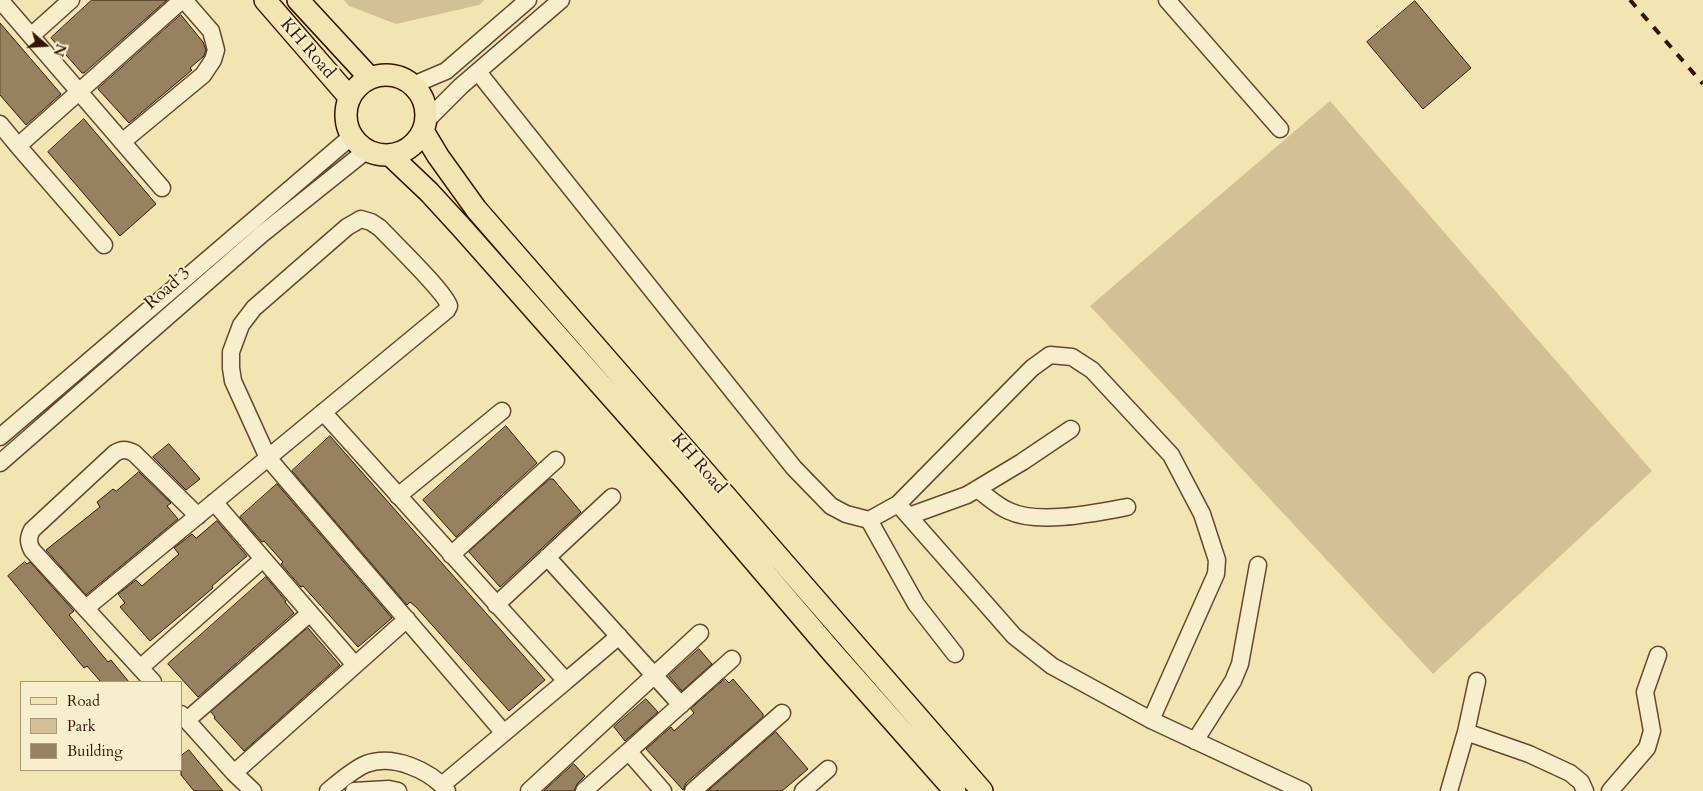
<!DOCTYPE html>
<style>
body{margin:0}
#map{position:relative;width:1703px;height:791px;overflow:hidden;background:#f3e5b2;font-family:Cardo,serif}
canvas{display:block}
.legend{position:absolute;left:20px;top:681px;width:162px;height:90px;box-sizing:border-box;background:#f7eecd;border:1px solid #a9977e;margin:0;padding:6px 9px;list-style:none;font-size:15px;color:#351407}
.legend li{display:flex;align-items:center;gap:10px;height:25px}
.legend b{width:25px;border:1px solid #a9977e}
.north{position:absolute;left:20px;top:20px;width:50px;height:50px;-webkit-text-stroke:4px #f7eecd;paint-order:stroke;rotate:109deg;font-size:14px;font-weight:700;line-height:20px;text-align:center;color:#351407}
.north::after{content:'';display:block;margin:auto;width:18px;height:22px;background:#351407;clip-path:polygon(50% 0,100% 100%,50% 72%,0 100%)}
</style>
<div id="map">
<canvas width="1703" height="791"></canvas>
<ul class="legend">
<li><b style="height:6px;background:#f3e5b2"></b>Road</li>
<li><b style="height:14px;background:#d3c195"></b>Park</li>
<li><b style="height:14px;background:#988160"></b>Building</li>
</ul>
<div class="north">N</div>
</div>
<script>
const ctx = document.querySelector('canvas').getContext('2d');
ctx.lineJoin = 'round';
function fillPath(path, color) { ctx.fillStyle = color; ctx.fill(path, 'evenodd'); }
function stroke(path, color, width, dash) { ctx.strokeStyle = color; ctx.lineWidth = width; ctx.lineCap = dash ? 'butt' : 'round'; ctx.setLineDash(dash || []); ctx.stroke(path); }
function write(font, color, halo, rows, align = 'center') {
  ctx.font = font + ' Cardo,serif'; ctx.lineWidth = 4; ctx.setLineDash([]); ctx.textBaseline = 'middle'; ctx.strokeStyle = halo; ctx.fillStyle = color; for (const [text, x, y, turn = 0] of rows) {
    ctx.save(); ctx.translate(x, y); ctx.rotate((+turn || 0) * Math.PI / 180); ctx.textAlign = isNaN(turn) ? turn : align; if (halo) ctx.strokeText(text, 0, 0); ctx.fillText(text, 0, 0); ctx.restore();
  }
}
fillPath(new Path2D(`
 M344,0H484L479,5L396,24L349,6Z
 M1330,101L1652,471L1433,674L1090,306Z`), '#d3c195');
const building = new Path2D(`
 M92,0H167L84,73H82L51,38Z
 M1415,1L1471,68L1423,109L1367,42Z
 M181,15L203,42L206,50L204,56L190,68L192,70L129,123L98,89Z
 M0,23L61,94L26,125L0,95Z
 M84,119L156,204L120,236L48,152Z
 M506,426L537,463L456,537L423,500Z
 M330,436L545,680L509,711L416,607L410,602L407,605L292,471Z
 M169,444L200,479L186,490L153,457Z
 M139,472L171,503L167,506L178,519L86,595L46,550L100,507L97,502L113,489L116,491Z
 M550,479H553L581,512L500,587L469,552Z
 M277,484L392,618L358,647L303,586L301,587L281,564L283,562L264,541L262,542L240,517Z
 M217,521L247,556L212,586L213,588L150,641L120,607L125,603L118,594L136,580L142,586L179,554L174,548L192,534L196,538Z
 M25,562L27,564L30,562L74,611L69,615L108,662L111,660L129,682H101L87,666L84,668L8,576Z
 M266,577L286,601L285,602L294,613L198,697L168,664Z
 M308,628L340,665L244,751L214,718L215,717L211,712Z
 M699,649L712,664L682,691L669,676Z
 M725,679L729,683L733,679L763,714V717L686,783L683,790L646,749L671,727L674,731L694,713L691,709Z
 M646,699L658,712L625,741L614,727Z
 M776,732L808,769L782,791H708Z
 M189,750L197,760L223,791H194L181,775V756Z
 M574,764L585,776L577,784L574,791H544Z`);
fillPath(building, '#988160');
stroke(building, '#351407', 1);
const minor = new Path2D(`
 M0,0L162,188
 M1167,0L1280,129
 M31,36L71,0
 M478,72L794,468L831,506L846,514L869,520L898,504L1032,368L1050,355L1072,357L1092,370L1171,455L1202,514L1217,560L1216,574L1151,720
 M413,85L446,71L528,0
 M426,121L461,86L561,0
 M0,124L18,146L182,0
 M122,142L203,75L213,60L216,50L211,31L184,0
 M18,146L104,245
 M323,412L566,681L442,785
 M0,437L352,136
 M0,463L262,234L367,150
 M977,489C987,496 997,506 1009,511C1038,525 1095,513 1127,507
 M398,496L502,411
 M214,502L355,665
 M898,504L1014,636L1052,666L1151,720L1303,791
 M909,516L967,495L1022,462L1071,429
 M869,520L916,604L955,654
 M451,555L556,460
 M547,557L681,705
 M496,605L612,497
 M86,608L447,310L449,306C446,293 393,242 380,228L371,222L361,219L347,227L254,308L241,325L231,352V368L233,381L268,458L504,733
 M140,668L263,559
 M566,681L619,636
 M153,682L32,550C28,542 28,538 32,530L115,453C122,449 126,449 134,453L198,516
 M181,714L234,773L253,791
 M187,720L310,613
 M1466,732L1529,754L1570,773L1581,782L1585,791
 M1195,741L1233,681L1240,664L1258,565
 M629,752L663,791
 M234,773L407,619
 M328,791C339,782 352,770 366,764C393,754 430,770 447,791
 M354,791L389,789L398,791
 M529,791L700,633
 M584,791L732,659
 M693,791L782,713
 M803,791L828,769
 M1449,791L1466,732L1477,681
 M1610,791L1647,748L1652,731L1645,692L1658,655`);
const major = new Path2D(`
 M265,0L350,98
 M298,0L370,78
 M346 115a40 40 0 1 1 80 0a40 40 0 1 1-80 0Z
 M423,131L438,156L476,209L982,791
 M390,155L429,192L462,228L686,481L832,652L955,791`);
stroke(minor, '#644832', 19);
stroke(major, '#351407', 24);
stroke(minor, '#f7eecd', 16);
stroke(major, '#f3e5b2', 21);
stroke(new Path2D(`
 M1630,0L1703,84`), '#351407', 4, [9, 9]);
write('18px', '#351407', '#f7eecd', [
 ["KH Road",307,49,49],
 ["Road 3",168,289,-41],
 ["KH Road",698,464,49]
]);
</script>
